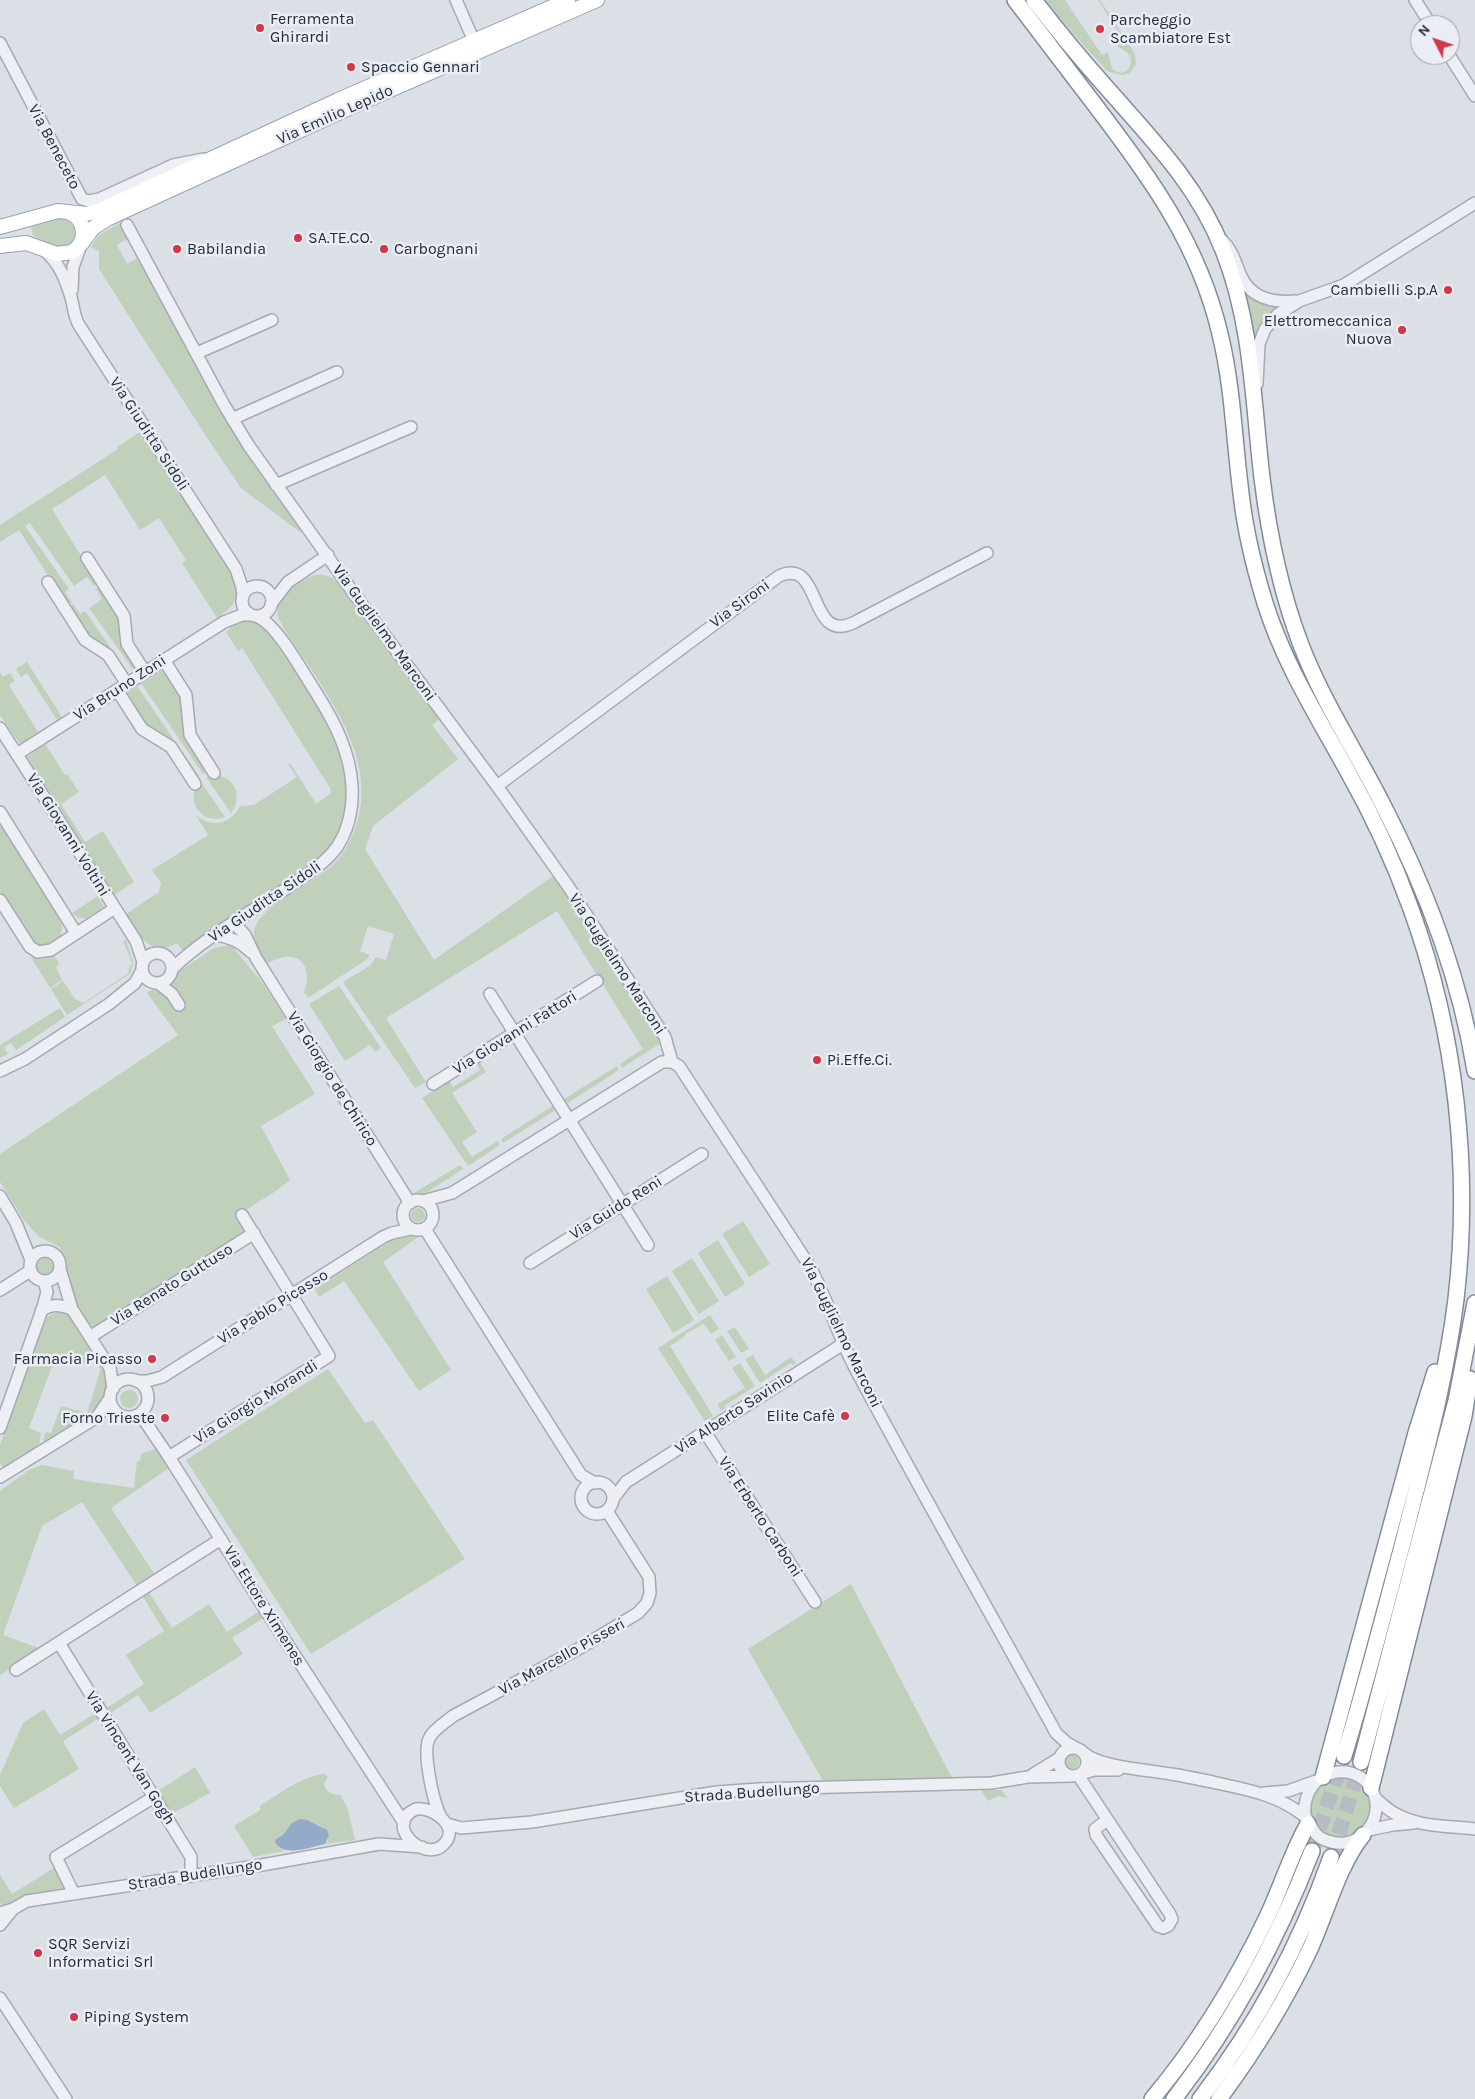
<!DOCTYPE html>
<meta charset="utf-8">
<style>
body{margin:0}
#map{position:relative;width:1475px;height:2099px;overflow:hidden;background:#dbdfe6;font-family:Karla,sans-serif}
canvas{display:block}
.north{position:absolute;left:1410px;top:15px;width:50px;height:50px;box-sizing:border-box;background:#eaeef4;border:1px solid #9ba0aa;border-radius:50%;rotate:311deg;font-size:14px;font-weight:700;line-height:20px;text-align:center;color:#242c3c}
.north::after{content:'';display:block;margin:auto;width:18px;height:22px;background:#d33747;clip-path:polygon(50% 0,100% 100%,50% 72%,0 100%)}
</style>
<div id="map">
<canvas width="1475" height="2099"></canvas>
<div class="north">N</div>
</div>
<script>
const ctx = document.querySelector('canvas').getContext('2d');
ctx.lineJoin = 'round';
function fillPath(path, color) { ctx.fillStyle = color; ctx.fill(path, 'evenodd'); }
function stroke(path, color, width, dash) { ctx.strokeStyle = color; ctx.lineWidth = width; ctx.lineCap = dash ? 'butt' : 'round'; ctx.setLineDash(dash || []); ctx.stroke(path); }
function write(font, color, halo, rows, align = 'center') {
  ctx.font = font + ' Karla,sans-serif'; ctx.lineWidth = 5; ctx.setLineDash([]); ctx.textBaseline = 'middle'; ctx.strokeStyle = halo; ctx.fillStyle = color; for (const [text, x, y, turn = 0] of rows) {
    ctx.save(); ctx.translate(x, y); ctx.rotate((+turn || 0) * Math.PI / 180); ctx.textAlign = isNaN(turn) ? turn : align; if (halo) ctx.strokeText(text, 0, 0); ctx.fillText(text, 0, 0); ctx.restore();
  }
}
fillPath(new Path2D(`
 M1045,0H1065L1102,55L1108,52L1112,69C1118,74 1125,74 1130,67L1131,58L1127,52L1117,46L1124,41L1098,0H1100L1135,54L1136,64L1130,73L1122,75L1107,71L1060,19Z
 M66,218C81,227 78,248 59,247C51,247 41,239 33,236L31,227L56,219Z
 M120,223L129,238L117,245L126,262L127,264L139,257L303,530L300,532L241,488L204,433L99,269V251L91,247L98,236Z
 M1246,293L1264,303L1279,307L1265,320L1254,337Z
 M142,431L230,569L229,570C242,592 238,605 217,618L182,563L186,560L159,518L140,530L105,475L52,509L98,583L94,586L87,577L74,586L30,523L25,526L69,589L65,592L72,602L67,605L19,530L0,542V525L118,449L117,447Z
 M315,575C327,574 335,578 342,587L409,673C417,689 431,703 442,717L432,725L458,759L373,826L365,849L434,960L553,876L656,1028L661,1043L622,1068L620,1064L643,1049L557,911L386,1018L426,1082L415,1088L343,982L371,965L376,957L386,960L394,934L368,926L360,951L370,955L366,960L308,998L304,992C315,962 294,947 267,964C261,954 253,944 254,933C255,908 309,886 327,870C341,859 350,843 356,826C377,763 334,705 302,655C294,643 283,630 278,616C275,594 298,582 315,575Z
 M100,586L120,618L139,668L134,671L89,608L102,599L96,589Z
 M73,604L80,614L85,611L129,674L126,676L88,638L69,608Z
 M251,619C257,623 266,626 270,632C282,646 291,664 301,680C330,724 363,778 340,832C335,844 325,853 317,862L183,951L177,943C149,959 139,934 126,914L159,892L161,883L152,870L208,835L196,815C211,828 231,825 240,806L254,805L297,777L288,764L290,763L316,804L331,793L330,788L242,648L238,651L226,632L230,629L228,626L234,622Z
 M27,662L62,717L57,720L27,673L21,677L16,669Z
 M165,669L183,697L209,772L203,774L141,683Z
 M0,672L3,677L10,673L15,681L9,685L38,732L20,744L0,715Z
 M137,686L199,776L196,779L144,726L124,695Z
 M45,744L65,775L67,774L79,792L61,804L85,842L103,831L134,882L114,895L27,757Z
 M212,775C234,774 244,797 231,813L206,777Z
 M200,781L225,817C201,826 184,800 200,781Z
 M0,825L61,922C66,938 50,950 35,945L0,891Z
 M98,896L104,907L87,918H79L72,913Z
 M126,940L133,961L131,973L67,1015L51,989L63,981L75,999L83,1003L129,973L128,970L132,963L123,941Z
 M231,945L261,981L286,1019L272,1026L315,1094L261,1126L290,1180L276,1191L236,1216L247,1232L92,1330L75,1301L60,1247L38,1236L24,1220L0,1182V1154L178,1035L147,993L214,948Z
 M54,956L59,963L56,967L62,980L50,988L31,957L41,959Z
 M339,986L381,1048L375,1052L370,1045L345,1061L309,1004Z
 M60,1008L65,1017L16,1050L11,1043L4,1047L8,1054L0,1058V1045Z
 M479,1061L486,1072L452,1093L477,1132L462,1142L472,1157L498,1141L500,1145L468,1166L422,1098L449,1080L453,1087L480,1070L476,1063Z
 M617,1066L619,1070L568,1103L564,1099Z
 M553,1106L554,1111L503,1143L501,1139Z
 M460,1165L463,1169L424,1194L414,1193Z
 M411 1215a7 7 0 1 1 14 0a7 7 0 1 1-14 0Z
 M743,1221L770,1264L749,1277L722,1234Z
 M405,1232L418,1237L383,1262L451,1370L419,1391L344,1281L319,1297L315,1289Z
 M718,1240L745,1284L725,1297L698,1253Z
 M34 1266a11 11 0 1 1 22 0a11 11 0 1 1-22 0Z
 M692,1258L719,1301L699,1314L672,1271Z
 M667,1276L694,1320L673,1333L646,1289Z
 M62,1311L71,1313L92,1352L88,1365L55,1354V1358L29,1428L41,1433L39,1445L3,1468L0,1463V1445L42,1321L52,1314Z
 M710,1315L719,1329L711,1334L704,1324L685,1334V1336L670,1346L713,1416L705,1421L658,1348Z
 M735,1327L749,1349L741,1353L727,1331Z
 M722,1335L736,1357L729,1361L715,1340Z
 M753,1355L765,1375L791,1357L796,1363L793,1365L791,1363L760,1383L745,1359Z
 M740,1363L755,1386L724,1406L725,1408L721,1411L718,1404L745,1388L732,1368Z
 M99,1365H102L109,1378L106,1390V1402L45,1442L43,1440L46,1432L51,1433L61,1406L87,1413L101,1368L97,1367Z
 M328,1369L365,1423L373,1420L465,1559L311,1654L186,1460Z
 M120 1399a9 9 0 1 1 18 0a9 9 0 1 1-18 0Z
 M158,1448L170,1467L111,1508L155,1575L137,1586L82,1502L42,1526L3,1635L41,1649L0,1675V1491L29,1470L42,1465L74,1471L73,1479L134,1488L137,1461H140L141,1454Z
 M851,1584L953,1780L824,1783L748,1649Z
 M148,1591L172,1628L209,1604L227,1632L261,1610L265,1617L232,1638L243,1654L150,1713L138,1695L109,1714L105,1709L144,1684L126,1655L164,1631L142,1595Z
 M44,1709L60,1735L96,1713L99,1718L63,1741L79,1769L14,1808L0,1786V1775L23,1723Z
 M1065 1762a7 7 0 1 1 14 0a7 7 0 1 1-14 0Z
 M195,1767L210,1793L171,1814L158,1791Z
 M324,1774L328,1776L324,1785C327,1793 332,1795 340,1795L347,1807L355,1840L325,1844L328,1840L322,1827L307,1820L278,1848L285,1851L253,1857L234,1826L260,1810V1806C277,1795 304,1775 324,1774Z
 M1310 1808a30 30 0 1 1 60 0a30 30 0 1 1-60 0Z
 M981,1790H1001L1008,1798L998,1796L988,1801Z
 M54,1868L65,1890L10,1906L0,1905V1875L12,1894Z`), '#c0d0bb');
fillPath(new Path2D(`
 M300,1819L307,1820L327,1830L329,1835L325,1844C311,1847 283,1858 275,1842L276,1839L283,1835L292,1823Z`), '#93aac9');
stroke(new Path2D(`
 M1312,1851L1344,1756
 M1332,1856L1361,1762`), '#b6bbc4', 15, [15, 8]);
const minor = new Path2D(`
 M456,0L474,41
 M1415,0L1431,25
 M0,43L82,199L89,201L99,199L173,165L203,159
 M1449,55L1475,96
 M127,225L224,405L249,446L355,595L497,786L568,886L665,1037L672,1062
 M1222,240C1232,250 1235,261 1240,274C1250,298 1271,303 1295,301
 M44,250C59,263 64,276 70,294C74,305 73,315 79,325L236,569L242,587L243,597
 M72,290L73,267L81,245
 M197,353L272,320
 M1257,384L1259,344L1265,329L1277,315L1299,301L1344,285L1475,203
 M232,419L337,372
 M276,485L411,427
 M87,558L124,616L127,644L145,672
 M48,582L85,640L108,655L127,684
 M242 601a15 15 0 1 1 30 0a15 15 0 1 1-30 0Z
 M271,604L288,582L328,555
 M164,660L186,695L190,735L214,773
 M117,690L142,729L171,747L195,784
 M0,728L136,941L143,962
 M17,754L224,622L242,615H252
 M497,786L779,576C823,556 807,644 853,623L987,553
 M0,812L76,933
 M0,900L30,947L38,952L51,950L115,908
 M234,923L245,935L256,958L410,1203
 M216,935C231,937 241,942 251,952
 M142 968a15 15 0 1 1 30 0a15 15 0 1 1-30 0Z
 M172,969C204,938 246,915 284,890C303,877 323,866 337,847C349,829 353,807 352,786C350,752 335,723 317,694C304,675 276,621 255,616
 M158,983L172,994L179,1005
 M490,994L648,1245
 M0,1071L25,1059L109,1004L135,983L142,970
 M433,1084L597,981
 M0,1196L16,1223L31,1260
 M403 1215a15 15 0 1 1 30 0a15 15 0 1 1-30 0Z
 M423,1201L452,1193L662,1062H672L679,1066L809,1265C827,1298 837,1333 854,1366C919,1489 989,1610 1056,1733L1067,1743L1076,1748
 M425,1229L581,1475L595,1483
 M30 1266a15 15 0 1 1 30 0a15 15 0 1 1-30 0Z
 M530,1263L702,1154
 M60,1269L72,1309L110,1368L113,1389
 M0,1290L30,1271
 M41,1311C52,1303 60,1305 72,1309
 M90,1337L254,1233
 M110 1398a19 19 0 1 1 38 0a19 19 0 1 1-38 0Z
 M136,1381H147L162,1377L383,1237L392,1233L411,1229
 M140,1414L169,1457L266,1611L404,1823
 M0,1428L43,1307L47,1292L44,1281
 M705,1432L815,1602
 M169,1457L329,1356L242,1215
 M0,1477L97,1417L110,1398
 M581 1498a16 16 0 1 1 32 0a16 16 0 1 1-32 0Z
 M613,1499L626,1482L843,1344
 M59,1643L191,1857V1876
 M16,1670L221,1539
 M1059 1762a14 14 0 1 1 28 0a14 14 0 1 1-28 0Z
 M1084,1753C1098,1767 1150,1770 1171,1774C1190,1777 1208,1781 1226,1785C1254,1791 1280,1797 1303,1815C1313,1822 1309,1835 1328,1841C1356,1851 1382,1825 1375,1797C1363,1756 1300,1767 1305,1816
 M1080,1774L1095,1770H1118
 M1032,1775L1058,1759
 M1078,1775L1170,1914L1172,1919L1168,1926L1163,1928L1158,1926L1096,1835L1095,1829L1107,1820
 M1264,1793L1288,1791L1316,1781
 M1375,1798C1381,1803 1387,1809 1394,1813C1416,1827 1450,1826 1475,1829
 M416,1809C433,1806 462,1828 443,1845C424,1863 382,1824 416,1809Z
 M441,1817C434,1804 421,1750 430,1737C435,1728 445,1723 453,1716L580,1648L638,1613L647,1603L650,1593L649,1577L607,1511
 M447,1824L461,1828L532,1822L717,1792L759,1789L991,1783L1028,1777L1071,1776
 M1368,1830L1393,1825L1414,1823
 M74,1894L56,1857L154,1797
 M0,1913L13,1909L27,1901L262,1865L379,1844L422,1847
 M0,1925L13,1909
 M0,1998L66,2099`);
const major = new Path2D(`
 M0,227L58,211L86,214L98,211L338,100L568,0
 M82,243L93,228L107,219L358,104L597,0
 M0,246L26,243L57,254L72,252C88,242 86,218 68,212`);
const highway = new Path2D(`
 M1015,0C1042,35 1068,70 1095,105C1150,177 1199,244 1220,334C1233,387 1234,440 1241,493C1245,531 1254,567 1265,603C1284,664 1318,717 1348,772C1373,816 1394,862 1411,909C1456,1033 1471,1169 1456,1299C1446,1380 1424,1459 1404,1538C1385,1611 1366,1684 1344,1756
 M1034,0C1057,30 1081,59 1106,87C1151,138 1198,186 1223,250C1252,322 1253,401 1262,478C1269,535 1280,590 1301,645C1322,700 1355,750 1382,803C1426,888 1460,977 1475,1071
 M1361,1762L1456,1401L1475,1303
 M1323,1777L1416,1433L1435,1372
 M1371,1788L1464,1416L1470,1379
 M1152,2099C1199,2043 1237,1980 1268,1915C1282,1885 1292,1852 1308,1824
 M1174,2099C1233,2023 1277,1941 1312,1851
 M1200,2099C1257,2025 1300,1945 1331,1857
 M1219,2099C1254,2052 1285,2002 1310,1949C1326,1914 1339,1864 1363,1835`);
stroke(minor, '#a4a9b3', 14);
stroke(major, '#9aa2b2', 16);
stroke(highway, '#828b9d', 18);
stroke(minor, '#edeff4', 11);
stroke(major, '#fff', 14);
stroke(highway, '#fff', 15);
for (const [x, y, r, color] of [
 [260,28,5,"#d33747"],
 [1100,29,5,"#d33747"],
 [351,67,5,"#d33747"],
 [298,238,5,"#d33747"],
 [177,249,5,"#d33747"],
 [384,249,5,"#d33747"],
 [1448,290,5,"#d33747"],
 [1402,330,5,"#d33747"],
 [817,1060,5,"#d33747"],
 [152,1359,5,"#d33747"],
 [845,1416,5,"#d33747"],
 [165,1418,5,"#d33747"],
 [38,1953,5,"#d33747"],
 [74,2017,5,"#d33747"]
]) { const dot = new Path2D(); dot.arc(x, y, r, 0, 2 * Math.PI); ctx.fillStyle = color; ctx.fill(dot); stroke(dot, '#eaeef4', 2); }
write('16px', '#242c3c', '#eaeef4', [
 ["Ferramenta",270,19],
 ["Ghirardi",270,37],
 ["Parcheggio",1110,20],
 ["Scambiatore Est",1110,38],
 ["Spaccio Gennari",361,67],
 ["SA.TE.CO.",308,238],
 ["Babilandia",187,249],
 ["Carbognani",394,249],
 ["Cambielli S.p.A",1438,290,"right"],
 ["Elettromeccanica",1392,321,"right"],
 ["Nuova",1392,339,"right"],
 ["Pi.Effe.Ci.",827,1060],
 ["Farmacia Picasso",142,1359,"right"],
 ["Elite Cafè",835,1416,"right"],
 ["Forno Trieste",155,1418,"right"],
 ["SQR Servizi",48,1944],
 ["Informatici Srl",48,1962],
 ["Piping System",84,2017]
], 'left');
write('16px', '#242c3c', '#eaeef4', [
 ["Via Emilio Lepido",335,115,-24],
 ["Via Beneceto",54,147,62],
 ["Via Giuditta Sidoli",149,434,57],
 ["Via Sironi",740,604,-36],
 ["Via Guglielmo Marconi",384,633,54],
 ["Via Bruno Zoni",120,688,-33],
 ["Via Giovanni Voltini",68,835,58],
 ["Via Giuditta Sidoli",265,902,-34],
 ["Via Guglielmo Marconi",617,964,57],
 ["Via Giovanni Fattori",515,1033,-32],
 ["Via Giorgio de Chirico",332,1079,58],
 ["Via Guido Reni",616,1208,-32],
 ["Via Renato Guttuso",172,1285,-32],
 ["Via Pablo Picasso",273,1307,-32],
 ["Via Guglielmo Marconi",841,1333,64],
 ["Via Giorgio Morandi",256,1402,-32],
 ["Via Alberto Savinio",734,1413,-33],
 ["Via Erberto Carboni",760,1517,57],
 ["Via Ettore Ximenes",264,1606,58],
 ["Via Marcello Pisseri",562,1657,-29],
 ["Via Vincent Van Gogh",130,1758,58],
 ["Strada Budellungo",752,1793,-4],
 ["Strada Budellungo",195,1875,-9]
]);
</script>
